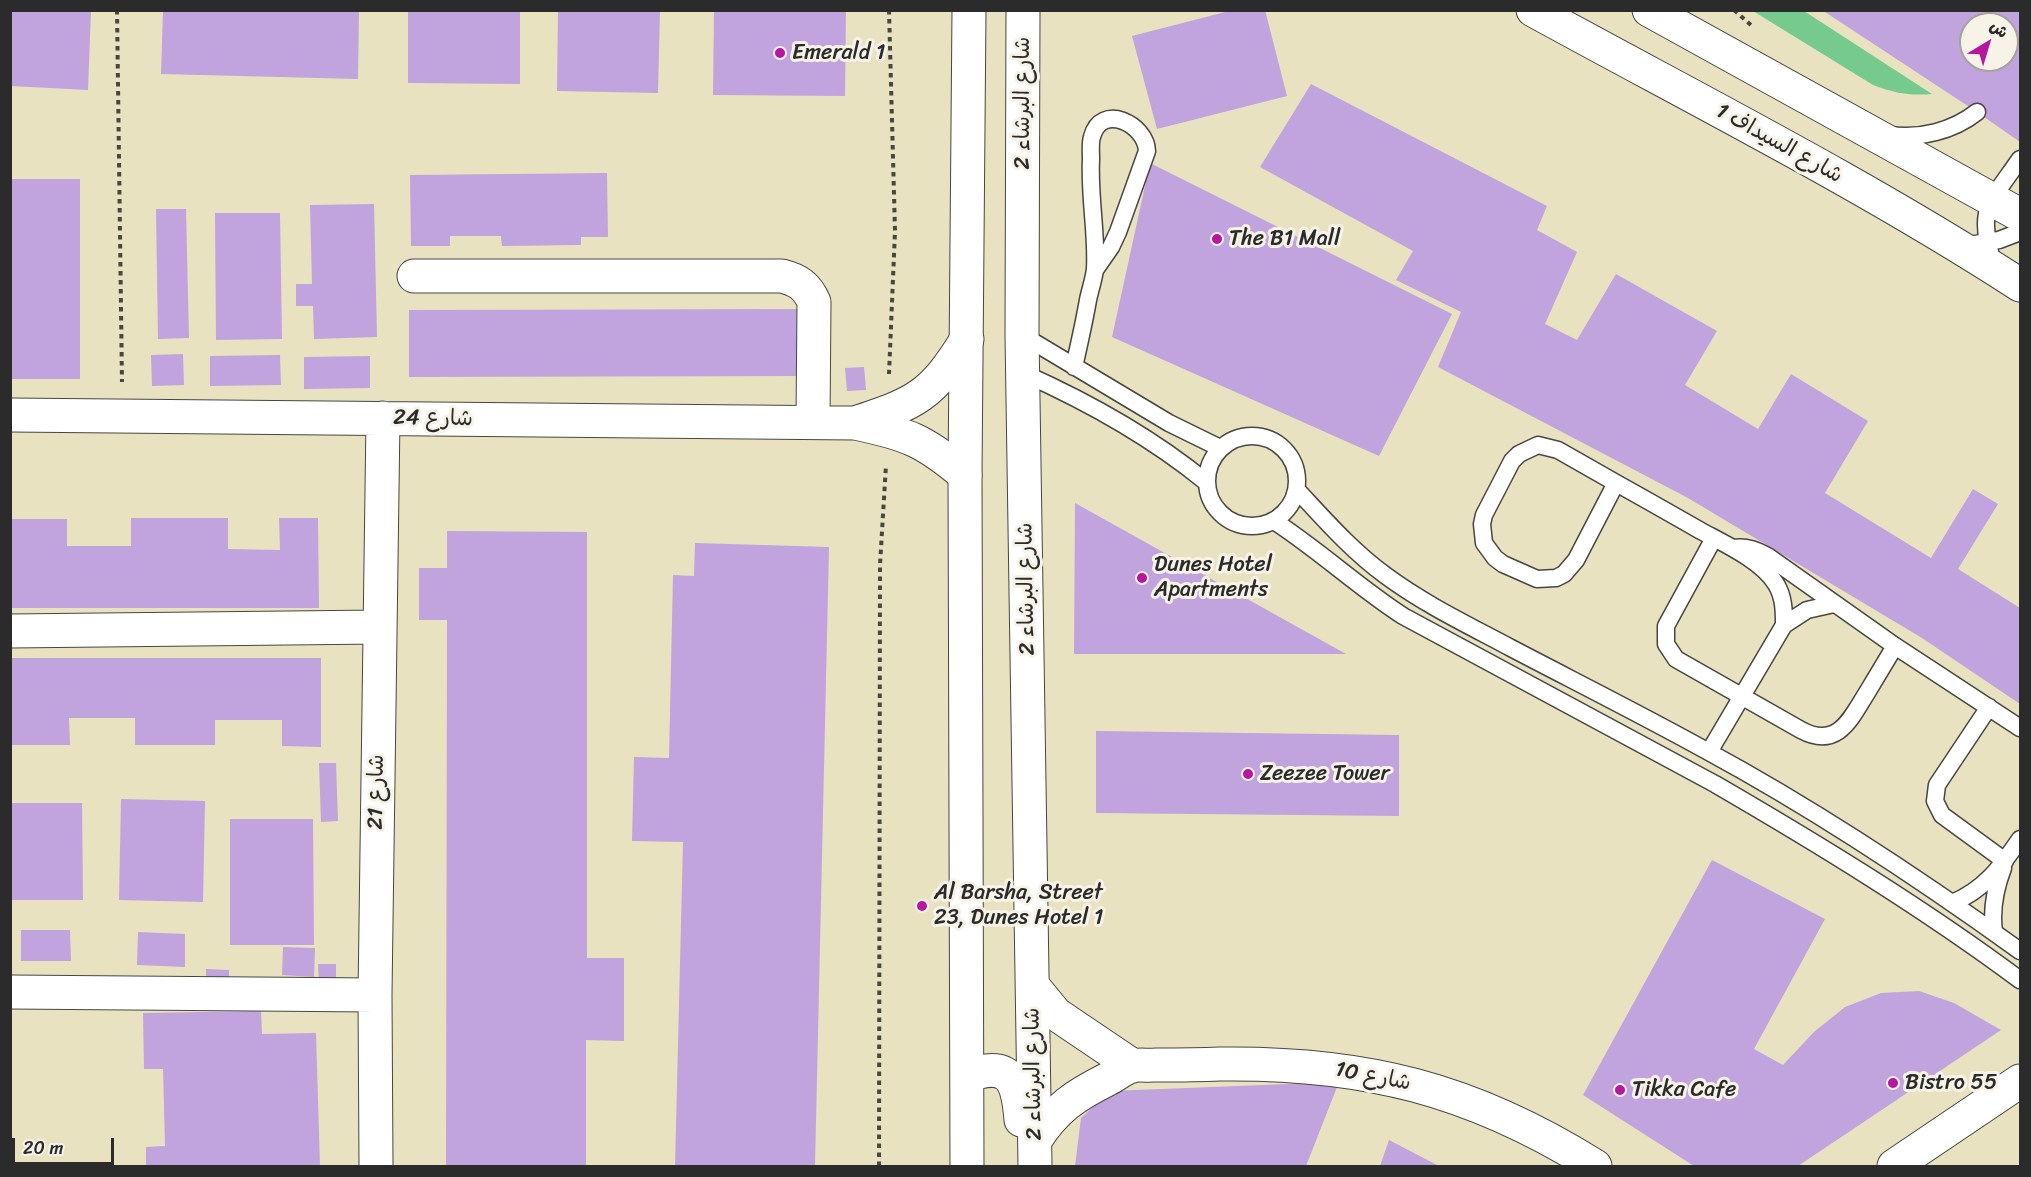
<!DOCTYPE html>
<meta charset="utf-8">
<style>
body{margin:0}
#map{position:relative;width:2031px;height:1177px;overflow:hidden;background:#e8e2c0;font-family:Sriracha,"Playpen Sans Arabic",sans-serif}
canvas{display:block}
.frame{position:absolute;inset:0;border:12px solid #2b2b2b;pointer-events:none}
.north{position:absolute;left:1959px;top:12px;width:60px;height:60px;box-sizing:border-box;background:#f7f3e8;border:2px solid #a5a39c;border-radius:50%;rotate:38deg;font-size:16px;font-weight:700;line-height:24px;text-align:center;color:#2b2b2b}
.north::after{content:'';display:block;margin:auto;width:21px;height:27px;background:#b5179e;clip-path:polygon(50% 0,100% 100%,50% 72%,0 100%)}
.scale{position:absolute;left:12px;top:1138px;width:102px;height:27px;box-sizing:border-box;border:3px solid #2b2b2b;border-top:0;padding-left:8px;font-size:18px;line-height:21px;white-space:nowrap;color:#2b2b2b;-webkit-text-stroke:4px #f7f3e8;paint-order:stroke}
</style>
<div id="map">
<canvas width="2031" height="1177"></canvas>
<div class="frame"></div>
<div class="north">ش</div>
<div class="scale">20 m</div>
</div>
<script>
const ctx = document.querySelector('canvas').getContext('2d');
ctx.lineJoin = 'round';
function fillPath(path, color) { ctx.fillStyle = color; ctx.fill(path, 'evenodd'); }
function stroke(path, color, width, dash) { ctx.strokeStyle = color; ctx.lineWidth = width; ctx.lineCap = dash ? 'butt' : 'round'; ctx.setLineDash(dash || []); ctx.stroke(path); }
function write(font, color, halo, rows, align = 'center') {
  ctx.font = font + ' Sriracha,"Playpen Sans Arabic",sans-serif'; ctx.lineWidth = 6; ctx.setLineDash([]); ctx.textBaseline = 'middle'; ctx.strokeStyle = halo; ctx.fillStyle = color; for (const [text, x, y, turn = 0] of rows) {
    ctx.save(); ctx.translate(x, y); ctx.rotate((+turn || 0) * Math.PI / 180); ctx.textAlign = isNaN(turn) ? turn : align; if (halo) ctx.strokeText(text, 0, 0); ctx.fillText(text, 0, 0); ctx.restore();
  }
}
fillPath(new Path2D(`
 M1753,11H1804L1932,94C1910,96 1894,93 1873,85Z`), '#77ca8d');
fillPath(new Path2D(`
 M10,10H91L88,90L10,86Z
 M163,10H359L358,79L161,74Z
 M408,10H520V84L408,83Z
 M558,10H660L658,93L557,91Z
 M714,10H846L845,96L713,95Z
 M1233,10H1265L1287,96L1157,129L1132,36Z
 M1822,10H2020V142L1977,112ZM1971,24H2007V60H1971Z
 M1311,84L1547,206L1537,230L1577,252L1545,324L1577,340L1616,274L1717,331L1685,385L1758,429L1791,374L1868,421L1825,493L1931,558L1973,489L1998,504L1958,569L2020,608V704L1922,638L1688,498L1438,367L1461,312L1396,280L1413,251L1260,167Z
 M1150,163L1452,314L1379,456L1112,337Z
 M607,173L608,237H581V245L502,246L501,236H450V246H411L410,175Z
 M10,179H80V379H10Z
 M374,204L377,337L314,339L313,306H296V284H312L310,205Z
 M156,209H186L189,338L158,339Z
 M215,213H280L282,339L216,340Z
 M806,309L807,376L409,377V310Z
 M183,354L184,385L152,386L151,355Z
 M280,355L281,385L210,386V356Z
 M370,356V388L304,389V357Z
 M864,367L866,390L847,391L845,368Z
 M1075,503L1346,654H1074Z
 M131,518H228V549L280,550L279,518H318L319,608H10V519H67V546H131Z
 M447,531L587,532V958H624V1041L586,1040V1166H446L447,620H419V568H447Z
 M695,543L829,547L815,1166H675L683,842L632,841L634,757L669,758L673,575L694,576Z
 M10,658H321V747L282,746V720H215V745H135V718H69L70,745H10Z
 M1096,731L1399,735V816L1096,813Z
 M319,763H336L338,821L321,822Z
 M121,799L205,801L203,902L119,900Z
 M10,803H82L83,900H10Z
 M230,819H313L314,945H230Z
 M1712,860L1825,919L1754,1049L1783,1065L1814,1032L1845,1007L1881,993L1919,991L1954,1003L2001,1030L1798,1166H1694L1583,1095Z
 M21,930H70L71,961H21Z
 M138,932L185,934V967L137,965Z
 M283,947L315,948L314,977L282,975Z
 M318,964H336V985H319Z
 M206,969L229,970V980L206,979Z
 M261,1011L262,1034L316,1033L320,1166H146V1147L165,1146L163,1069H144L143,1013Z
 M1339,1082L1306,1166H1075L1081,1118L1110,1091Z
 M1389,1140L1439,1166H1380Z`), '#c1a3dd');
const lane = new Path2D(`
 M1890,135C1920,139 1953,131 1977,112
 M1975,244L1999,240L2020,232
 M1994,266C1976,209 1989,204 2020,159
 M1022,335L1169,423L1220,448
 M1074,367C1079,345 1084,323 1088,300C1090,290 1094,279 1095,269C1097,233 1089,196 1091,159C1091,152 1090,143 1092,137C1101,102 1146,124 1147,151L1118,232L1111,247L1095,270
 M1023,373C1088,402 1151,437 1206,482
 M1207 481a45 45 0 1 1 90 0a45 45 0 1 1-90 0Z
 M1538,445L1558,450L1616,483L1576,560L1564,574L1556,578L1537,579L1503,564L1495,558L1484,543L1482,524L1484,515L1512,461L1519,454Z
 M1616,483C1645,499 1673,515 1701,531C1725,544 1762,561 1776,584C1784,597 1784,611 1784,625
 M1297,490C1325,520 1352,551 1385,575C1424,604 1468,625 1511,648C1576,682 1642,715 1707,751C1816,810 1920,879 2020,951
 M1274,521C1319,550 1358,587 1403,616L1715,784C1820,845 1923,908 2020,980
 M1714,538L1666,626V644L1676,659L1801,730C1838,750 1851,718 1868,691C1877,676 1886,661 1895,646
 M1733,548C1747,546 1757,550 1769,557L1895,646L2020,728
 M1989,707L1937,785L1935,801L1942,815L2005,861
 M1709,752L1784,625L1807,610L1834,604
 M1952,903C1984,890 2001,867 2020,839
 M1994,932C1991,910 1995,889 2003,868`);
const street = new Path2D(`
 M414,276H782C798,280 807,286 814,302L813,422
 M10,415L855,423C907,434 924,440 965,475
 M855,423C916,403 932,396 967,339
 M10,631L380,627
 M1033,986L1056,1014L1133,1066
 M10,992L375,995
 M1036,1139C1056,1108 1076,1095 1108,1079C1116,1075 1124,1068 1132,1066C1139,1064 1148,1066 1155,1065C1176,1065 1198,1065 1219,1064C1364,1062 1472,1089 1595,1166
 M376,1166L375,995L383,418
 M1894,1166L2020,1081`);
const secondary = new Path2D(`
 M1023,10L1022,335L1035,1166
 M1533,10C1697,100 1864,184 2020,285
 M1649,10L2020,215
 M967,1076C1012,1059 1018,1083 1021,1120
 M967,1166L965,475L969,10`);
stroke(lane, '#474641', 19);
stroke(street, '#474641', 35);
stroke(secondary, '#474641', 35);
stroke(new Path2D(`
 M117,10L122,382
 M889,10L895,231L889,374
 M1734,10L1751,25
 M879,1166L880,565L886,465`), '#474641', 4, [4.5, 4.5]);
stroke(lane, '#fff', 16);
stroke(street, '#fff', 33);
stroke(secondary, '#fff', 33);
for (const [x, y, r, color] of [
 [780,53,6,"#b5179e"],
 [1217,239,6,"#b5179e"],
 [1142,578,6,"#b5179e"],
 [1248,774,6,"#b5179e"],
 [922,906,6,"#b5179e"],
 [1893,1083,6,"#b5179e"],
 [1620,1090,6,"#b5179e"]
]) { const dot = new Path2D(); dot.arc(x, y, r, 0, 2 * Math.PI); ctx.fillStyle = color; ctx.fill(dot); stroke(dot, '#f7f3e8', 2); }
write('22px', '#2b2b2b', '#f7f3e8', [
 ["Emerald 1",792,53],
 ["The B1 Mall",1229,239],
 ["Dunes Hotel",1154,565],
 ["Apartments",1154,590],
 ["Zeezee Tower",1260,774],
 ["Al Barsha, Street",934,893],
 ["23, Dunes Hotel 1",934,918],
 ["Bistro 55",1905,1083],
 ["Tikka Cafe",1632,1090]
], 'left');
write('22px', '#2b2b2b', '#f7f3e8', [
 ["شارع البرشاء 2",1023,103,-90],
 ["شارع السيداف 1",1779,144,29],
 ["شارع 24",433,419,1],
 ["شارع البرشاء 2",1027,589,-91],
 ["شارع 21",377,792,-89],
 ["شارع البرشاء 2",1034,1074,-91],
 ["شارع 10",1373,1077,11]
]);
</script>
